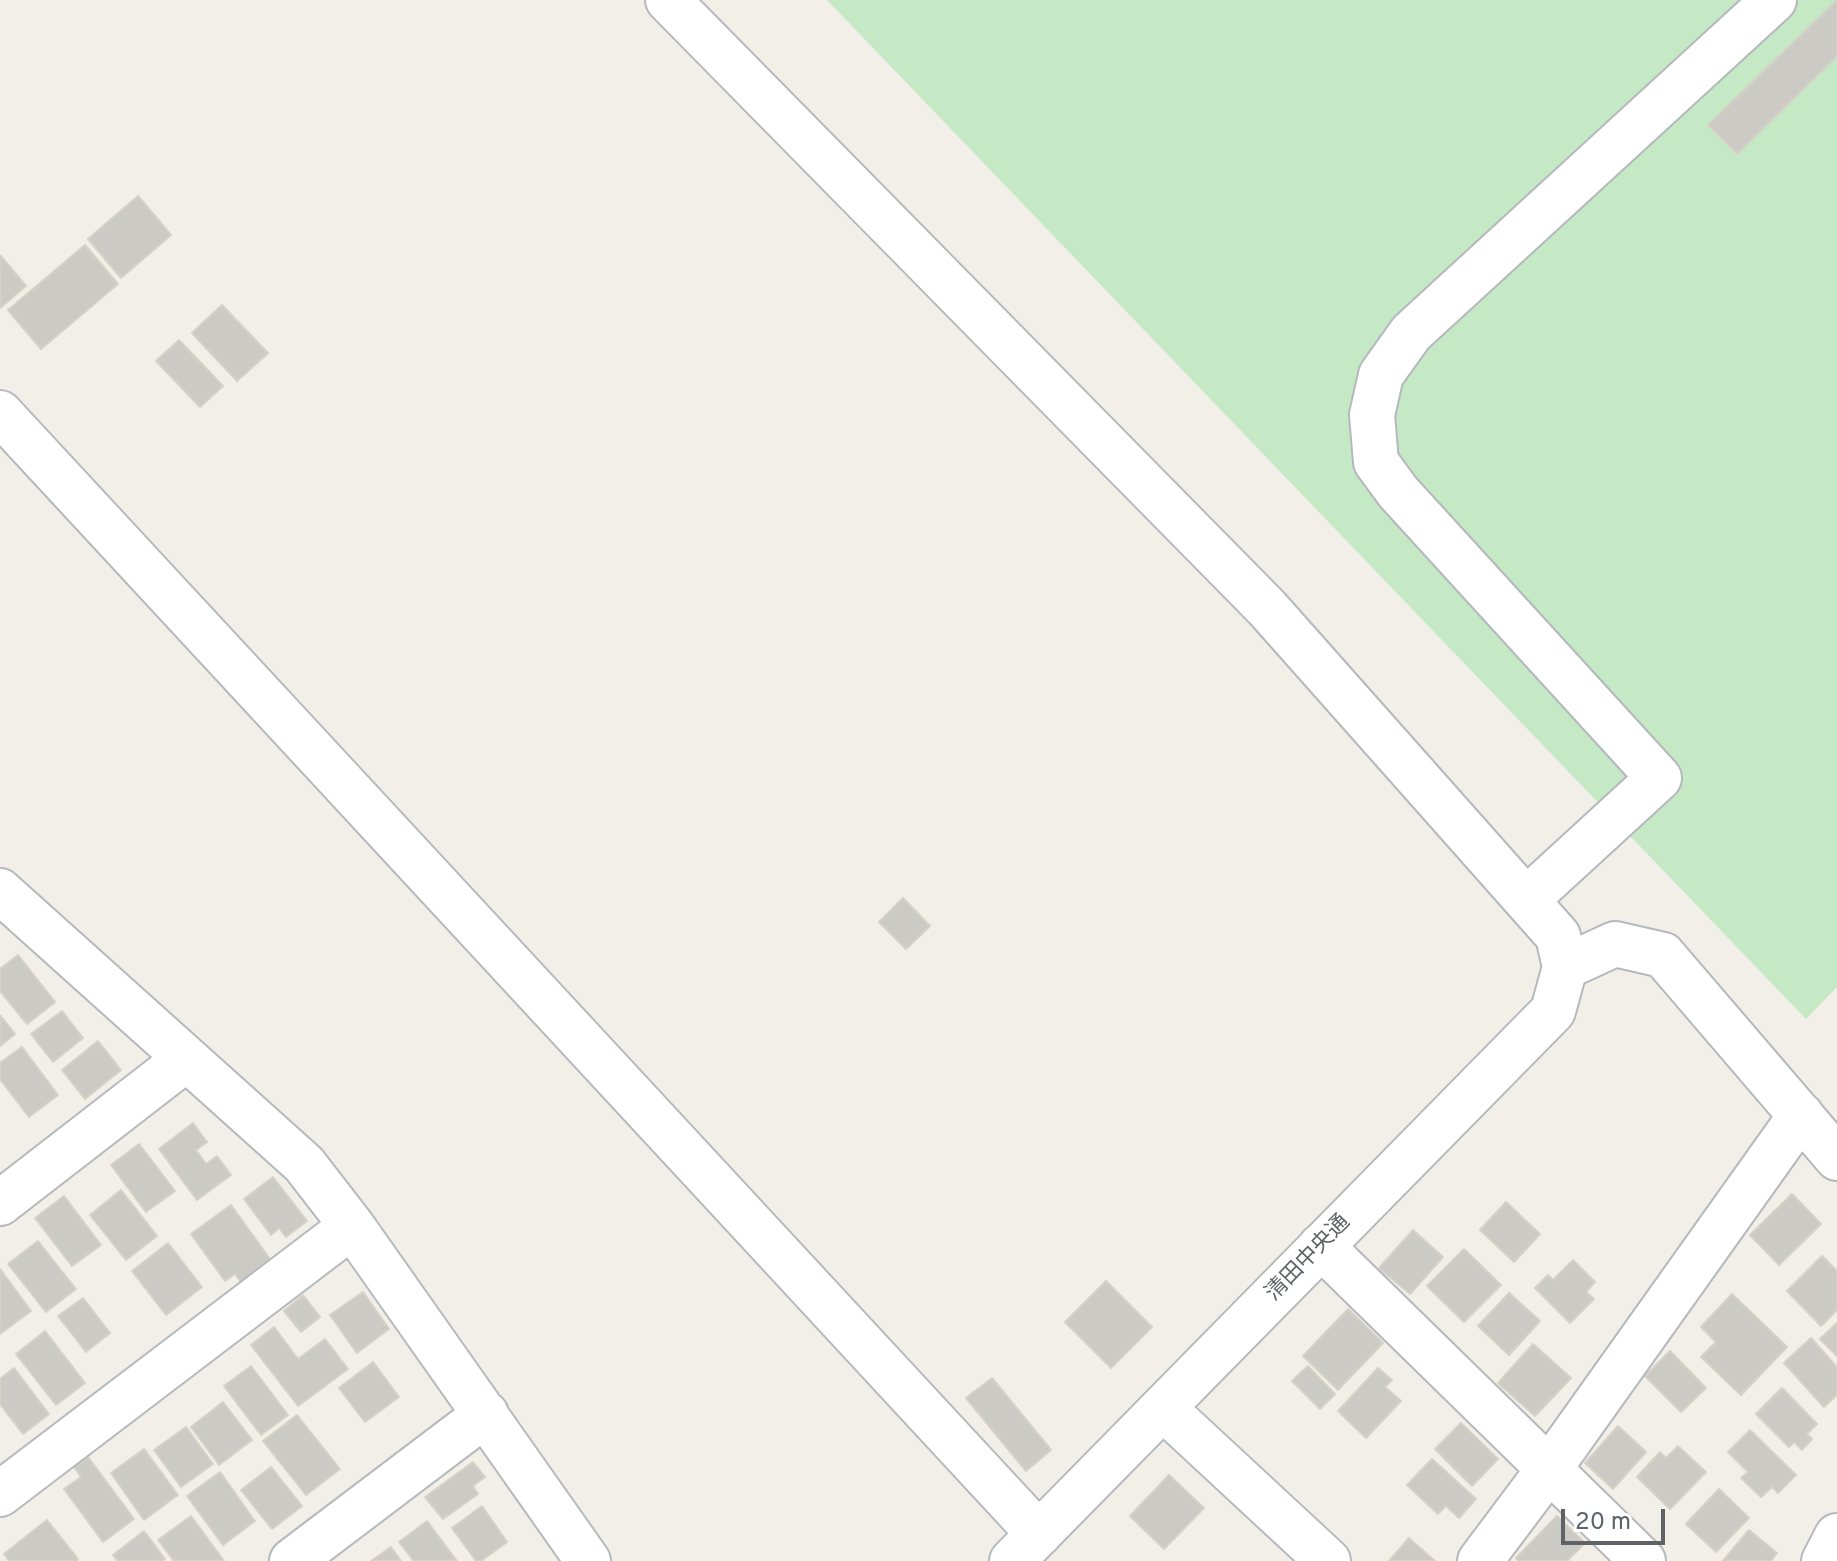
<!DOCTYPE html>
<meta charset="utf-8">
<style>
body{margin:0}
#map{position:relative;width:1837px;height:1561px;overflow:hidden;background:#f1efe8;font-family:Overpass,sans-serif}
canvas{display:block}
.scale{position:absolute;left:1561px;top:1509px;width:104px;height:36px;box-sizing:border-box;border:4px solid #5f6368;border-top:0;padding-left:10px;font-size:24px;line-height:28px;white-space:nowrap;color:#5f6368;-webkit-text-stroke:6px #fff;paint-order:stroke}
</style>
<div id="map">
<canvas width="1837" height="1561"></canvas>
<div class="scale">20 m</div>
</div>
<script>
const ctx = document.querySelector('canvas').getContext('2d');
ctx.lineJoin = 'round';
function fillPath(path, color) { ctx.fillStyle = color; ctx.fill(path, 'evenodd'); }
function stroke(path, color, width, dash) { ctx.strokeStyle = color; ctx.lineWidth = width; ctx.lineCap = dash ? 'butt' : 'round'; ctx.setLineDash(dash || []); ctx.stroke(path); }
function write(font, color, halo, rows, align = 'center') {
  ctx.font = font + ' Overpass,"Noto Sans JP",sans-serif'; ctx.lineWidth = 8; ctx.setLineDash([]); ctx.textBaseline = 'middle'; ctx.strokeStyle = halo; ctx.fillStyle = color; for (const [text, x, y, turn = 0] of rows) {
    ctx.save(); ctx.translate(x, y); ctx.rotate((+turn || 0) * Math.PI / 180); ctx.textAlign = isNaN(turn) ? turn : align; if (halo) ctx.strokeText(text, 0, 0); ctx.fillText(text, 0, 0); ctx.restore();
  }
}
fillPath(new Path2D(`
 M827,0H1837V987L1806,1019Z`), '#c5e8c5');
const building = new Path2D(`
 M1837,0V56L1737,154L1708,125Z
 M138,196L171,235L121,278L88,239Z
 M85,245L118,284L41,349L8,310Z
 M0,255L26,286L0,308Z
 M222,305L268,353L237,381L192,333Z
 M179,340L223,386L200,407L156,361Z
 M903,898L930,926L906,949L879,922Z
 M18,955L55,1002L27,1024L0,991V969Z
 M62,1011L83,1038L53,1062L31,1034Z
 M0,1015L15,1034L0,1046Z
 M98,1041L121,1070L85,1099L62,1070Z
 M22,1047L58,1095L29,1117L0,1079V1063Z
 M193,1123L207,1142L196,1150L206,1164L217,1156L231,1175L197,1200L159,1149Z
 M139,1144L175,1191L146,1212L111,1165Z
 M273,1177L307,1221L286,1237L279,1228L271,1235L244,1199Z
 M121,1190L157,1236L126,1260L90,1215Z
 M1792,1194L1821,1224L1779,1265L1750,1235Z
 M64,1196L101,1245L72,1266L35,1218Z
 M1506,1202L1540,1234L1514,1262L1480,1230Z
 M231,1205L275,1266L245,1288L235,1274L225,1281L191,1234Z
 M1413,1230L1443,1257L1410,1294L1379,1268Z
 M38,1241L76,1289L46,1312L8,1264Z
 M168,1243L202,1287L166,1315L132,1271Z
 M1464,1249L1501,1285L1464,1322L1427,1286Z
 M1822,1256L1837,1271V1310L1821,1326L1787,1291Z
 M1573,1260L1595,1282L1586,1292L1594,1299L1570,1323L1535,1288L1548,1275L1553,1280Z
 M0,1269L31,1311L0,1334Z
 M1106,1281L1152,1327L1111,1368L1065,1322Z
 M363,1292L389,1329L357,1353L330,1315Z
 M1509,1293L1540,1321L1509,1355L1478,1326Z
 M1732,1294L1787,1347L1741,1395L1701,1357L1716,1342L1701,1327Z
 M303,1295L320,1317L301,1332L284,1311Z
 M83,1298L110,1333L86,1352L58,1316Z
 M1348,1309L1383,1343L1338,1390L1303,1356Z
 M1837,1323V1356L1820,1339Z
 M274,1327L298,1359L325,1339L348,1369L298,1406L251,1345Z
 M45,1331L85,1383L56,1405L16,1354Z
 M1811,1338L1837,1367V1395L1824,1407L1784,1363Z
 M1533,1344L1571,1378L1535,1416L1498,1383Z
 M1670,1351L1706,1388L1681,1412L1645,1376Z
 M373,1362L399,1397L365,1422L339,1388Z
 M251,1366L288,1415L261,1435L224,1386Z
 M1308,1366L1335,1394L1320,1409L1292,1381Z
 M14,1368L49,1414L23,1434L0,1404V1379Z
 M1378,1368L1392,1380L1385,1387L1401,1401L1366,1438L1338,1411Z
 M992,1378L1051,1450L1026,1471L966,1398Z
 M1782,1388L1817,1424L1807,1434L1812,1439L1802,1450L1794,1442L1789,1447L1756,1414Z
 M223,1402L252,1440L219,1465L191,1427Z
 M297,1415L340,1469L306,1495L263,1441Z
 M1461,1423L1498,1459L1472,1486L1435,1449Z
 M1618,1426L1646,1452L1613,1489L1585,1463Z
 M186,1427L213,1464L181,1487L154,1450Z
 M1750,1430L1796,1475L1778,1493L1772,1487L1761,1497L1741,1478L1748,1472L1728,1452Z
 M1678,1446L1706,1472L1670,1509L1637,1477L1660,1452L1666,1458Z
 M144,1449L178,1495L144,1520L111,1473Z
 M88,1457L134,1519L103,1542L64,1489L81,1477L74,1467Z
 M1432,1459L1476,1499L1459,1518L1446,1506L1438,1514L1407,1485Z
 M473,1462L485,1477L473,1486L478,1494L443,1519L425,1497Z
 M271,1467L302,1506L272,1529L241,1490Z
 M220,1472L255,1521L223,1545L187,1496Z
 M1169,1475L1204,1508L1164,1549L1130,1516Z
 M1719,1489L1749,1518L1716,1552L1686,1524Z
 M482,1506L507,1542L481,1561H476L452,1528Z
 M191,1516L224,1561H174L158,1540Z
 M1557,1516L1585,1543L1567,1561H1519L1516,1558Z
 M47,1520L78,1559L76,1561H9L4,1554Z
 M427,1521L457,1561H414L399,1542Z
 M1749,1530L1777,1553L1771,1561H1723Z
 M144,1531L165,1559L162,1561H118L113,1555Z
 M1409,1538L1435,1561H1389Z
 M391,1547L401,1561H371Z`);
fillPath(building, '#cccac5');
stroke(building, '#d6d1c6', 2);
const minor = new Path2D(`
 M668,0L1267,608L1558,936L1565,967L1553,1011L1012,1561
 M0,413L1039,1534
 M0,891L304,1164L352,1226L588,1561
 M1526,900L1659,778L1398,492L1376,462L1372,415L1381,375L1411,333L1774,0
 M1565,967L1615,944L1663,955L1837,1158
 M0,1203L186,1059
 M1321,1246L1643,1561
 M1163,1408L1328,1561
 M0,1494L352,1226
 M292,1561L486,1414
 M1480,1561L1549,1469L1801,1115
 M1824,1561L1837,1536`);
stroke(minor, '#b5b8bc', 48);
stroke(minor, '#fff', 44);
write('22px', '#5f6368', '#fff', [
 ["清田中央通",1309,1259,-46]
]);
</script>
